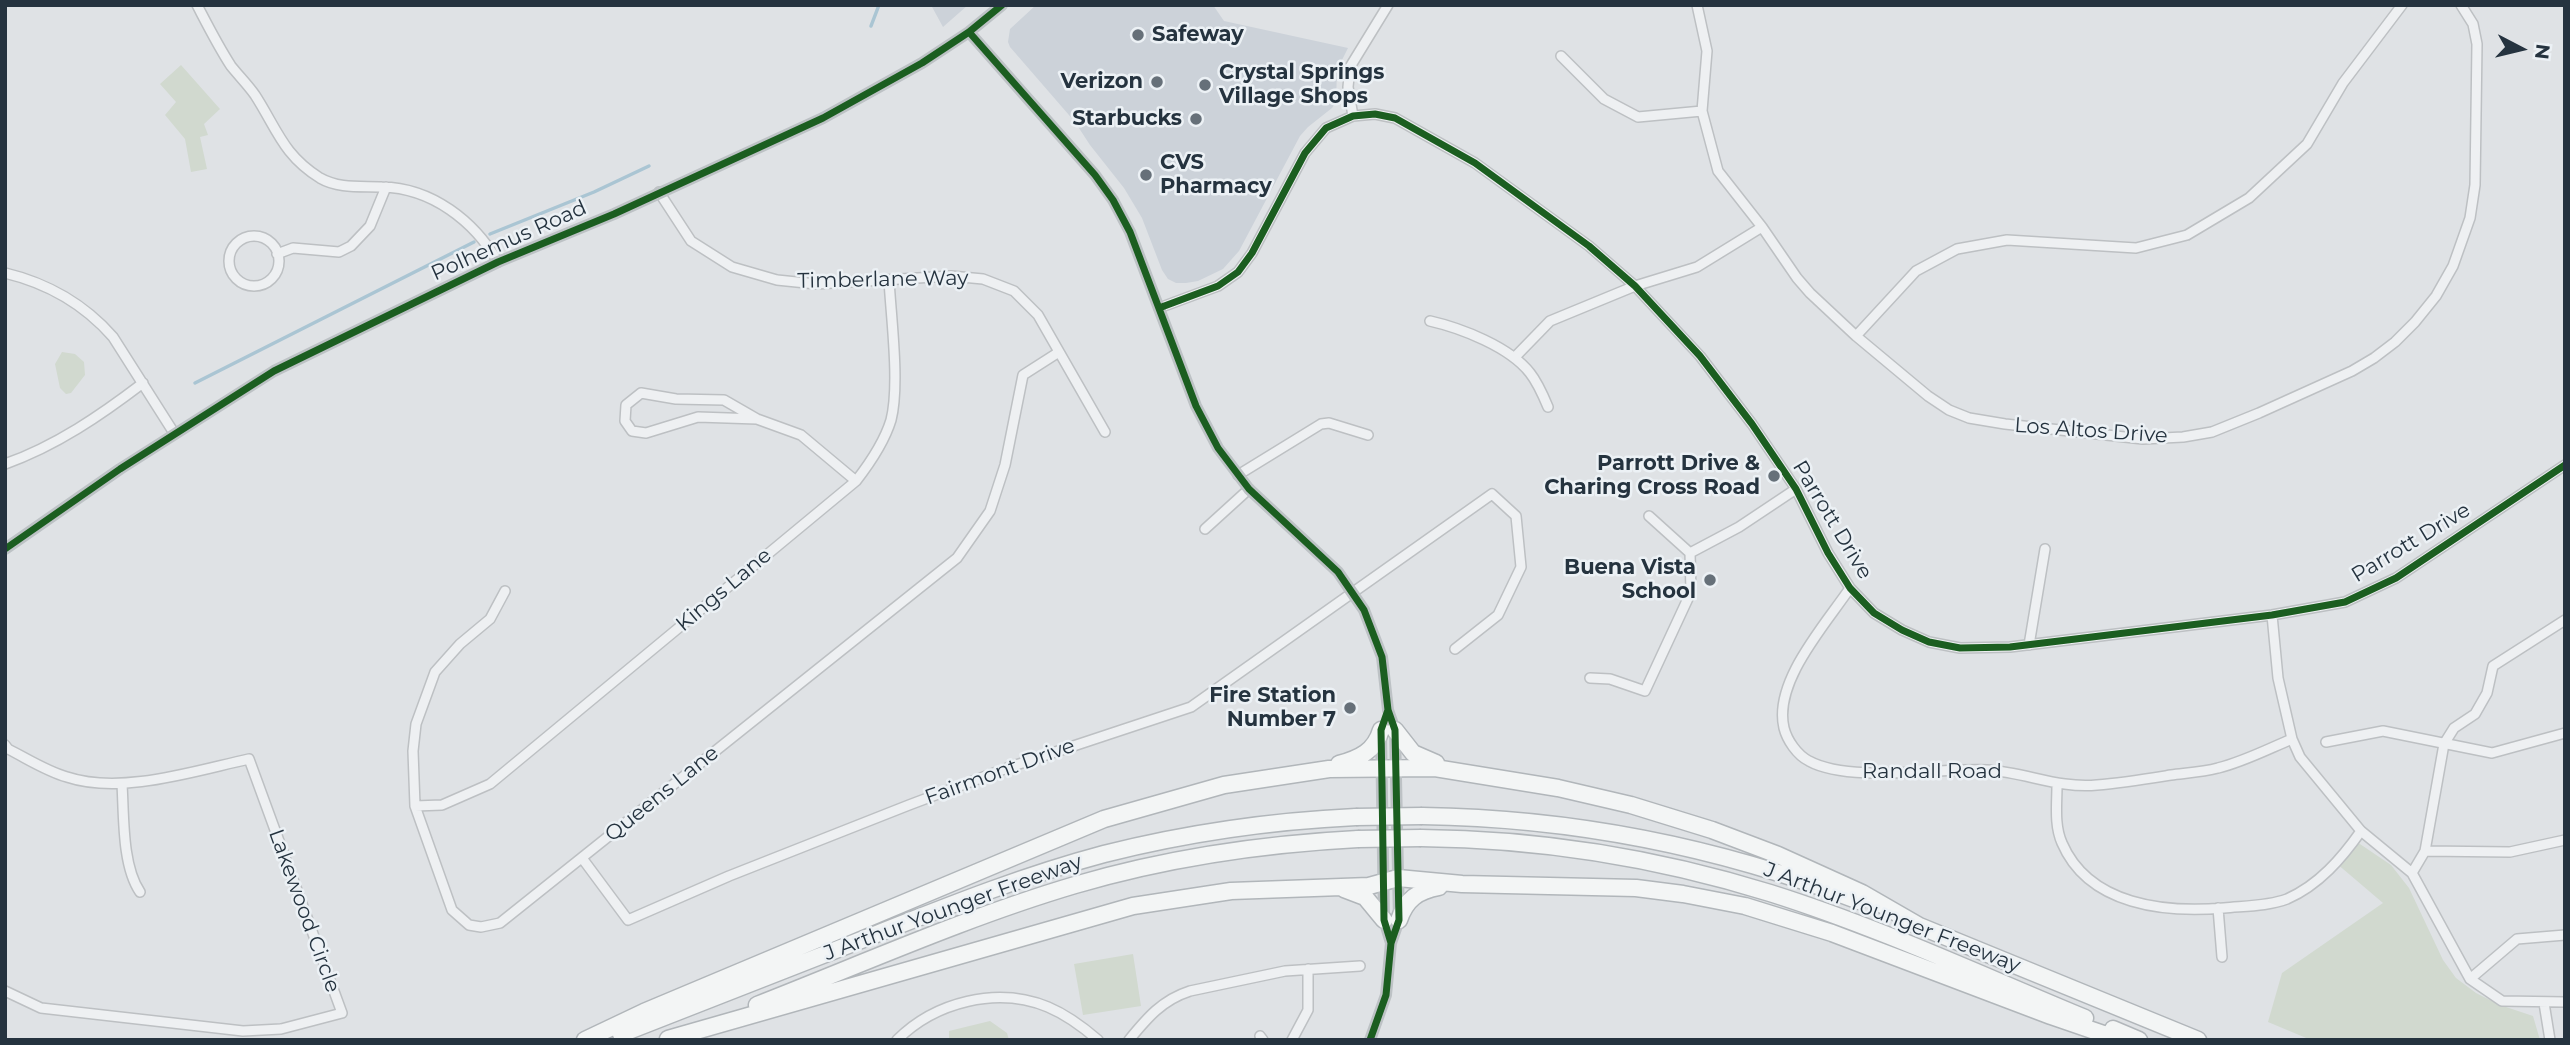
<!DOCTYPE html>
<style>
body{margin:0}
#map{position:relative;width:2570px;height:1045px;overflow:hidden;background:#dfe2e5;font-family:Montserrat,sans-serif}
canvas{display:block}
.frame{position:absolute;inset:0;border:7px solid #25333f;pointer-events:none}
.north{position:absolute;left:2486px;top:14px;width:70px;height:70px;-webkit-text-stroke:5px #ecf1f5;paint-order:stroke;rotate:97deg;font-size:19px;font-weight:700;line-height:28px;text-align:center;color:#25333f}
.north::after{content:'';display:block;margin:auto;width:24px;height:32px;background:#25333f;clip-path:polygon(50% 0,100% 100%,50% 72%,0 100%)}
</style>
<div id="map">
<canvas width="2570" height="1045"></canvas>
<div class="frame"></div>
<div class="north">N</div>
</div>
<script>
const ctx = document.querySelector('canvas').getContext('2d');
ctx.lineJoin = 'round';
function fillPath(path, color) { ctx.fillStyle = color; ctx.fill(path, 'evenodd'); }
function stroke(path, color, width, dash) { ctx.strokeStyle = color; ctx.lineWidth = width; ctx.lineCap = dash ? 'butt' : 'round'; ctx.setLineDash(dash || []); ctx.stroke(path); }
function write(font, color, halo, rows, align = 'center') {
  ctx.font = font + ' Montserrat,sans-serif'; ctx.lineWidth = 5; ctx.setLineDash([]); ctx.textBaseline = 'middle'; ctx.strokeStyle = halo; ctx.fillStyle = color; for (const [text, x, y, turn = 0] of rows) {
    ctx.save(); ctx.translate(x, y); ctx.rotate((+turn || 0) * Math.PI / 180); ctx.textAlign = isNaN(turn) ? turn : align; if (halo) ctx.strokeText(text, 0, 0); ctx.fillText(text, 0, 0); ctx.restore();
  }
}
fillPath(new Path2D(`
 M931,5H968L943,27Z
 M1036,5H1213L1224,21L1348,48L1337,70L1336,102L1332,108L1308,127L1300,136L1239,251L1223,269L1198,281L1186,283H1176L1168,279L1162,270L1142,218L1124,188L1090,145L1075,122L1010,47L1008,42L1010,29Z`), '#ccd2d9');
fillPath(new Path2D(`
 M181,65L220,109L204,124L208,135L200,137L207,169L191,172L185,139L165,115L176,102L160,84Z
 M62,352L75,354L84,362L85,375L71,393L66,394L60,388L55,364Z
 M2354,840L2391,865L2409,888L2443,960L2456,978L2476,993L2500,1005L2533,1016L2540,1040H2311L2268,1022L2282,973L2383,903L2336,863Z
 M1133,954L1141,1006L1083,1015L1074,964Z
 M990,1021L1007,1033L1009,1040H949V1031Z`), '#d1d9cf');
stroke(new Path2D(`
 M871,26L879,5
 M490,234L594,192L649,166
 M195,383L474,242`), '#aac5d3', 3.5);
const street = new Path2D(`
 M197,5C208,26 218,46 231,66C239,76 248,85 255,95C277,129 283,155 320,178C339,189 361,186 382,187C432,188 474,221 498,262
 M1697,5L1707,51L1702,111L1718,171L1762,227L1797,278L1810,293L1856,336L1928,396L1949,410L1969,418L2005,424L2143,439L2183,437L2212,432L2259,413L2352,371L2374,358L2395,342L2415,322L2436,296L2453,266L2470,218L2475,185L2477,44L2473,24L2461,5
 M1561,56L1604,99L1638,117L1702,111
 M1353,116L1348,87L1350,67L1388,5
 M659,192L691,241L732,267L777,280L816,284L951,276L983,279L1014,291L1038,315L1105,432
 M229 261a25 25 0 1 1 50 0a25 25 0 1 1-50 0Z
 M277,254L293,248L339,252L351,246L370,226L386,187
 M5,273C47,283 85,305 113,337L174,433
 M1159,308L1218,286L1238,272L1252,253L1305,153L1326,128L1353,116L1375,114L1395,118L1475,163L1589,246L1635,286L1700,356L1752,424L1796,489L1828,553L1850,588L1874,613L1902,630L1929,642L1960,648L2010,647L2272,615L2345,602L2396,578L2565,465
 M1430,321C1461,328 1510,347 1530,373C1538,383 1543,395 1548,407
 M1856,336L1916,271L1957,249L2007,240L2136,248L2187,235L2249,198L2307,144L2343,83L2402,5
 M1515,357L1550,321L1635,286L1697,267L1762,227
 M757,419L698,417L646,433L632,431L625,421L626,405L641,393L676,399L724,400L757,419L801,435L856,481
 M5,464C56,446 101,415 143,383
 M1238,475L1321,424L1329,423L1368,435
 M1205,529L1249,489
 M1690,553L1739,527L1796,489
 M1850,588C1825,625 1773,682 1784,728C1787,740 1797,755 1809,761C1849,783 1939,768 1987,770C2025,772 2059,789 2097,785C2122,783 2146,779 2171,775C2186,773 2203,772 2218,768C2243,762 2268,749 2292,739
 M505,591L490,619L460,644L435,672L416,724L413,751L415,806L452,910L469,925L481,927L500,923L957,558L990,511L1005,465L1023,375L1059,352
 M2272,615L2278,678L2292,739L2300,757L2361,831L2412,873L2470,979L2502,1001L2565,1002
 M2029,645L2045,549
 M1590,678L1610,679L1645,691L1691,592L1690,553L1649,516
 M2326,742L2383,731L2492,753L2565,733
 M5,745L8,749C28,759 46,771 67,777C121,795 194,771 249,759L342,1013L281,1029L243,1031L41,1008L5,991
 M122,784C124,816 122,866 140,892
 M2057,785C2057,804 2054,825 2062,843C2089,906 2166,913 2224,908C2244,906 2269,906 2287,899C2319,885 2342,858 2361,831
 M415,806L442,805L490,784L856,481C870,463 884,443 891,420C900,385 891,317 889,280
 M2425,851L2510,852L2565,840
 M582,858L628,920L729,876L909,805L1007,768L1191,707L1492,494L1516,516L1521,567L1498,615L1455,649
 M2412,873L2425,851L2444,744L2454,728L2475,714L2487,693L2493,666L2565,620
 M2218,908L2222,957
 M2470,979L2517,939L2565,935
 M2544,1003L2550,1040
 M1260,1036L1263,1040
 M897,1040C935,1002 997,986 1048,1007C1067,1015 1083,1027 1098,1040
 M1129,1040C1147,1018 1162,1000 1190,991L1285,971L1360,966
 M1292,1040L1308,1010V969`);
const highway = new Path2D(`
 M1395,730L1413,753L1436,763
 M1339,764C1360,758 1375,751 1381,730
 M1422,816C1572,818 1719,847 1859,901
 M1421,838C1539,839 1657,858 1770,893C1878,927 1981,975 2085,1018
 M1344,889L1365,897L1384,920
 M1399,920C1406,899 1418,891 1439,887
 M1912,923L2198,1040
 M757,1005C862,964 967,917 1075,885C1167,858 1262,844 1358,839
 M2113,1029L2139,1040
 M621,1034C705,1001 789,968 874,935C950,905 1025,875 1104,854C1187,833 1271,821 1356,817
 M668,1039L1133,906L1231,891L1369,886L1398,878L1462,884L1636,888L1683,894L1745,906L1832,933L2051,1016L2121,1040
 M585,1040L644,1012L1104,819L1224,785L1329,769L1435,768L1558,788L1631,805L1712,830L1778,855L1862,893L1921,927`);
stroke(street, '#bdc0c3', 12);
stroke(highway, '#b1b6ba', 19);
stroke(street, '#eef0f2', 9);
stroke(new Path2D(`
 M969,32L1095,175L1113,200L1130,232L1196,406L1218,448L1249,489L1338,572L1364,610L1382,657L1388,710L1395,730L1399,920L1391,943L1386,995L1370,1040
 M5,549L120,469L274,371L498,262L614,214L823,118L922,63L969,32L1002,5
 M1381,733L1384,920L1391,943`), '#bdc2c5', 12);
stroke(highway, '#f3f5f5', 16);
const highwayBridge = new Path2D(`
 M1356,817L1422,816
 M1358,839L1421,838`);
stroke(highwayBridge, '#b1b6ba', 19, []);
stroke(highwayBridge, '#f3f5f5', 16);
stroke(new Path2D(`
 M969,32L1095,175L1113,200L1130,232L1196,406L1218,448L1249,489L1338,572L1364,610L1382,657L1388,710L1395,730L1399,920L1391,943L1386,995L1370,1040
 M1159,308L1218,286L1238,272L1252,253L1305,153L1326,128L1353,116L1375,114L1395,118L1475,163L1589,246L1635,286L1700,356L1752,424L1796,489L1828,553L1850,588L1874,613L1902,630L1929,642L1960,648L2010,647L2272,615L2345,602L2396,578L2565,465
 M5,549L120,469L274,371L498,262L614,214L823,118L922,63L969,32L1002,5
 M1388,710L1381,730L1382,785L1384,920L1391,943`), '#1b5e20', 7);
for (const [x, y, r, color] of [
 [1138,35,7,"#667079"],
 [1157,82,7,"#667079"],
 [1205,85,7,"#667079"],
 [1196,119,7,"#667079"],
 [1146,175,7,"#667079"],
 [1774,476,7,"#667079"],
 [1710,580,7,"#667079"],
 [1350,708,7,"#667079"]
]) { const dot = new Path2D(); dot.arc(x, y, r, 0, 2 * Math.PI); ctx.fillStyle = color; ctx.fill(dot); stroke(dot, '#ecf1f5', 2.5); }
write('bold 21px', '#25333f', '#ecf1f5', [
 ["Safeway",1152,35,"left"],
 ["Crystal Springs",1219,73,"left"],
 ["Village Shops",1219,97,"left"],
 ["Verizon",1143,82],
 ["Starbucks",1182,119],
 ["CVS",1160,163,"left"],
 ["Pharmacy",1160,187,"left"],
 ["Parrott Drive &",1760,464],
 ["Charing Cross Road",1760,488],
 ["Buena Vista",1696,568],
 ["School",1696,592],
 ["Fire Station",1336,696],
 ["Number 7",1336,720]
], 'right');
write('21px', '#25333f', '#ecf1f5', [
 ["Polhemus Road",509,241,-24],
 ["Timberlane Way",883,280,-1],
 ["Los Altos Drive",2091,431,4],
 ["Parrott Drive",1832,520,59],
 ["Parrott Drive",2411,543,-31],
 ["Kings Lane",724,590,-40],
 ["Fairmont Drive",1000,772,-20],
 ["Randall Road",1932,772],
 ["Queens Lane",662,794,-39],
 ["J Arthur Younger Freeway",953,908,-20],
 ["Lakewood Circle",304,911,70],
 ["J Arthur Younger Freeway",1892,918,21]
]);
</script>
